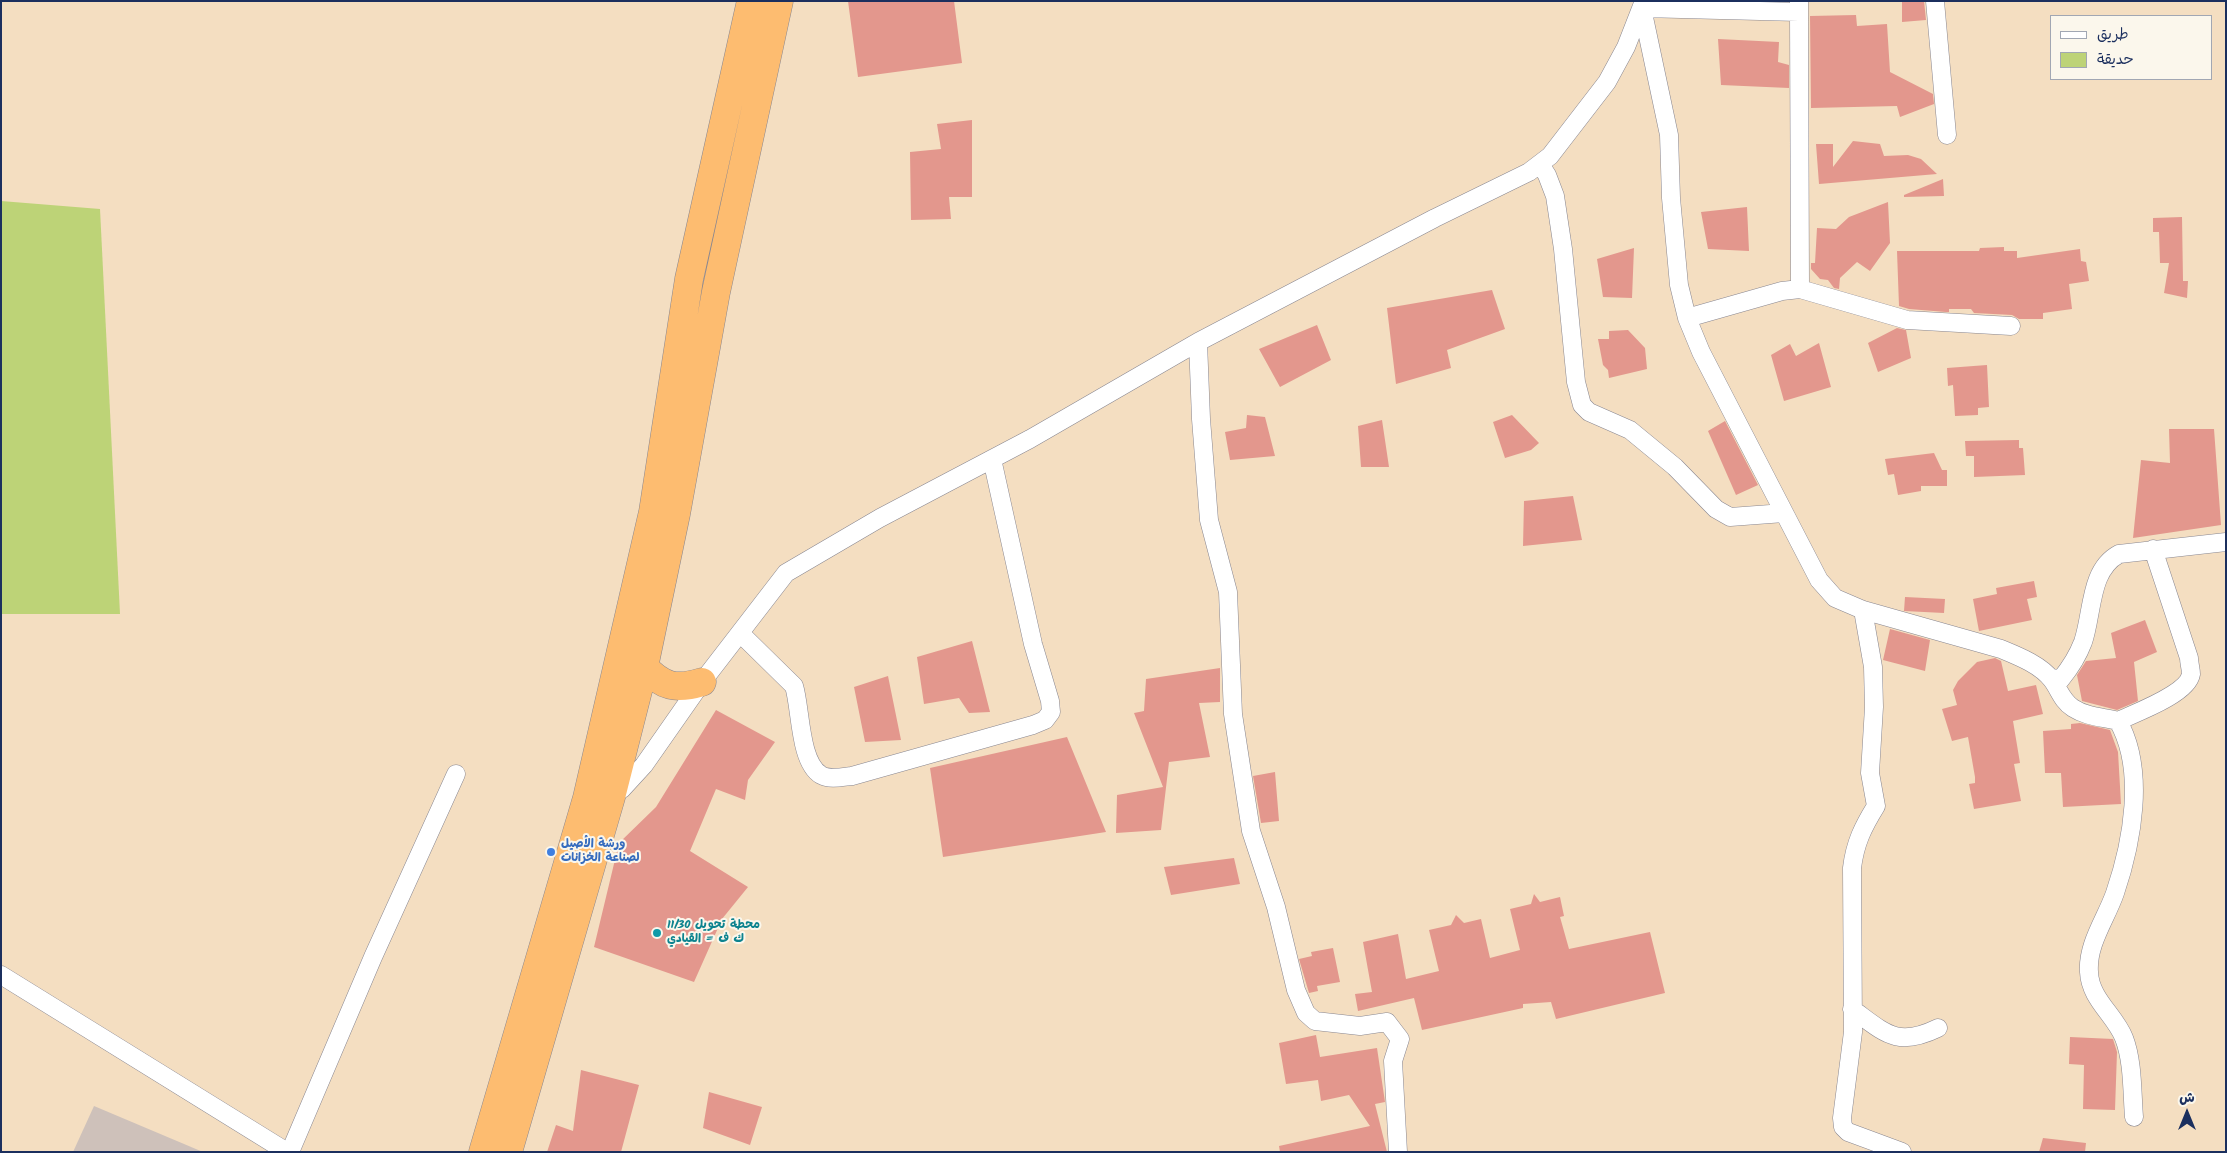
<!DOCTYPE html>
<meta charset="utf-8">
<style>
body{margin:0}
#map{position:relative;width:2227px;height:1153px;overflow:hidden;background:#f4dec1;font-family:Kalam,"Playpen Sans Arabic",sans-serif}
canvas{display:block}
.frame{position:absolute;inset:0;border:2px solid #1b2f5e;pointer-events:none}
.legend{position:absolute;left:2050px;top:15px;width:162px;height:65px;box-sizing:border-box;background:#fbf7ec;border:1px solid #a1a7b3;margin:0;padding:6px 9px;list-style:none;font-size:15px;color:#1b2f5e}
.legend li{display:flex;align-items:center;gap:10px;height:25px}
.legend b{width:25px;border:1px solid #a1a7b3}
.north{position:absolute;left:2162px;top:1088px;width:50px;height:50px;-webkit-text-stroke:4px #fbf7ec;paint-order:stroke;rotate:0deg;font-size:14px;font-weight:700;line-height:20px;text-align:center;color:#1b2f5e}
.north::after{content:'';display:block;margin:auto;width:18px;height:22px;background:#1b2f5e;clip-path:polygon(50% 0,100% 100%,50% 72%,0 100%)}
</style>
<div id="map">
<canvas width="2227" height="1153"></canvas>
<div class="frame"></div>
<ul class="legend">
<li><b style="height:6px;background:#fff"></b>طريق</li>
<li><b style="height:14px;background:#bdd377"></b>حديقة</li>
</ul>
<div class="north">ش</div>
</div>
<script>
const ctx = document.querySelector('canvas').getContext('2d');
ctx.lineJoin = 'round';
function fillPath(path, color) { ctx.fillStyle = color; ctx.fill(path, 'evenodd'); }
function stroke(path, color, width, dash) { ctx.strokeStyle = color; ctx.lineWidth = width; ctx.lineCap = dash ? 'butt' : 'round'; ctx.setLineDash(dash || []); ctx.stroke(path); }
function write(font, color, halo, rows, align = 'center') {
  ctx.font = font + ' Kalam,"Playpen Sans Arabic",sans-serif'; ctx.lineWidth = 4; ctx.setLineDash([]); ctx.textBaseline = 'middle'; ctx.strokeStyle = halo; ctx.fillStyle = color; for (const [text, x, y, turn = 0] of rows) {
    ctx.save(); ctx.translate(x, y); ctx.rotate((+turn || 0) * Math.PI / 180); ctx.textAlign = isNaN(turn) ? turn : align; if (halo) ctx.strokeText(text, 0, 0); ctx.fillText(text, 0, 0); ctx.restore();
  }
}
fillPath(new Path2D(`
 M94,1106L203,1152H73Z`), '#cec1ba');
fillPath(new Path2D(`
 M1,201L100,209L120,614H1Z`), '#bdd377');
fillPath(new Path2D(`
 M848,1H954L962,63L858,77Z
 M1902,1H1924L1926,20L1902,22Z
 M1856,15L1857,26L1887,24L1890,72L1933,94L1934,104L1900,117L1897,106L1811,108L1810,16Z
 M1718,39L1779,42L1778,62L1789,65V88L1721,85Z
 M972,120V197H949L951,219L911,220L910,152L941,149L937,124Z
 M1853,141L1880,144L1884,156L1908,155L1921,159L1937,174L1819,184L1816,144H1833V167Z
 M1943,179L1944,196L1904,197V195Z
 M1888,202L1890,243L1870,271L1857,262L1840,278L1839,289L1834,288L1828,280L1820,279L1811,269V263H1815L1817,228L1836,229L1849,217Z
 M1747,207L1749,251L1708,249L1701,212Z
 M2182,217L2183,281H2188L2187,298L2164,293L2169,263H2160L2159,232H2153V218Z
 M2004,247V251H2017V258L2080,249L2081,261L2086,262L2089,281L2069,284L2072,309L2043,313V319H2019L2012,315L1974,313L1971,309H1949V312H1946L1909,309L1899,306L1897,251H1979L1980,248Z
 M1634,248L1632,298L1603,297L1597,259Z
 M1492,290L1505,329L1447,350L1451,368L1396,384L1387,308Z
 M1317,325L1331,360L1280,387L1259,349Z
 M1897,328L1906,330L1911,358L1878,372L1868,343Z
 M1628,330L1645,348L1647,369L1609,378L1608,370L1603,365L1598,339H1609V331Z
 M1819,343L1831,387L1784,401L1771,355L1790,344L1796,356Z
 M1987,365L1989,407L1978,408V415L1955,416L1953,385L1948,386L1947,368Z
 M1247,415L1265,417L1275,456L1230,460L1225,432L1246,428Z
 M1512,415L1539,443L1531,450L1505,458L1493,422Z
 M1382,420L1389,467H1361L1358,426Z
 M1725,421L1758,485L1736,495L1708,431Z
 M2169,429H2214L2221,525L2133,538L2141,460L2170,463Z
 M2019,440V448H2023L2025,475L1974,477V456H1966L1965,441Z
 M1934,453L1942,470H1947V486H1921V491L1898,495L1894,474L1888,475L1885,459Z
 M1573,496L1582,540L1523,546L1524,501Z
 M2034,581L2037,597L2027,599L2032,620L1979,631L1973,599L1997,594L1996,588Z
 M1905,597L1945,599L1944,613L1904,611Z
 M2145,620L2157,652L2134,662L2138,701L2117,710L2082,701L2077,675L2086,661L2116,658L2111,633Z
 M1890,629L1930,640L1925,671L1883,660Z
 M972,641L990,712L969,713L959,698L924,704L917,657Z
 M1995,658L2001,661L2008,691L2036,685L2043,714L2013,721L2020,763L2014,764L2021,801L1974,809L1969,784L1975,783V777L1968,737L1952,741L1942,709L1957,705L1953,690L1958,681L1977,662Z
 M1220,668V702L1199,703L1210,757L1169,762L1161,830L1116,833L1117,795L1163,787L1134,713L1144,711L1146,679Z
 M888,676L901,740L865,742L854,687Z
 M716,710L775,742L748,780L745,800L716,789L690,851L748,887L722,919L694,982L594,947L619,843L656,807Z
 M2080,723L2110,730L2118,752L2121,804L2063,807L2061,773H2045L2043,731L2071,729V724Z
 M1067,737L1106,832L943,857L930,768Z
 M1275,772L1279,821L1261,823L1253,776Z
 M1234,858L1240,884L1171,895L1164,867Z
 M1534,894L1540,902L1560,897L1564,916L1560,917L1569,949L1650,932L1665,993L1556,1019L1551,1002L1523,1004V1008L1422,1030L1414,998L1358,1011L1355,994L1372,992L1363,942L1398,934L1406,979L1439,971L1429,930L1451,925L1456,915L1464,923L1481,919L1490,958L1520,950L1510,909L1531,904Z
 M1333,948L1340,982L1317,986L1318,991L1309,993L1299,959L1312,956L1311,952Z
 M1316,1035L1320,1057L1377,1048L1385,1102L1375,1104L1387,1152H1280L1279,1146L1370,1126L1349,1095L1321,1101L1318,1080L1286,1084L1279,1043Z
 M2070,1037L2113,1039L2117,1052L2115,1110L2083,1109L2084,1065L2069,1064Z
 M581,1070L639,1085L621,1152H547L556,1125L573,1131Z
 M709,1092L762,1107L750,1145L703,1128Z
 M2043,1138L2086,1143L2085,1152H2039Z`), '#e3978d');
const minor = new Path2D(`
 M1799,1V12L1642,8L1669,135L1671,198L1679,285L1687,318L1701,352L1819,580L1835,598L1863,610L2001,649C2018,656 2041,665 2052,680C2059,689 2062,701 2073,708C2087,717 2102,717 2118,721C2146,770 2132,843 2115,893C2106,919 2087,944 2089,972C2090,999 2115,1015 2124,1038C2133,1061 2132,1092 2134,1117
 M1935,1L1947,135
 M1799,12L1800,289
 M1540,164L1547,175L1555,196L1563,249L1576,382L1582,405L1589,412L1630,430L1675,467L1716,509L1730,517L1784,513
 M1687,318L1782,291L1800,289L1907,320L2011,326
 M1198,342L1201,419L1209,520L1228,592L1233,714L1251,831L1276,907L1296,990L1306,1013L1315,1021L1360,1026L1387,1022L1400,1039L1393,1061L1398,1152
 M1863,610L1873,667L1874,707L1870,773L1876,806C1863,827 1855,843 1852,868L1853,1032L1842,1118L1843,1127L1848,1132L1902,1152
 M740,633L794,686C801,708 799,762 821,775C830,780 842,777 852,776L1033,725L1045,720L1051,712L1050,701L1033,644L992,459
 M2051,678L2061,679C2070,668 2078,655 2083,642C2093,613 2089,570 2119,554L2226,542
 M2118,721C2135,713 2188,694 2191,674C2191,669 2189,663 2189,658L2153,549
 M612,796L622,789L644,765L702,682L786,573L880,518L1030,439L1198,342L1435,218L1529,172L1550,156L1607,82L1626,47L1642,6
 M1,975L287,1152
 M1852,1009C1885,1033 1897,1048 1938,1028
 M290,1152L373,957L456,774`);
const trunk = new Path2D(`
 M644,667C663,687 676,690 702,682
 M483,1152L587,798L653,512L689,279L751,1
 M508,1152L611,797L644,667L676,514L716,292L779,1`);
stroke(minor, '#888690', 19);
stroke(trunk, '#888690', 29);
stroke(minor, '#fff', 18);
stroke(trunk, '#fdbc70', 28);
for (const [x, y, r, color] of [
 [551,852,5,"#3f7fe0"],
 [657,933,5,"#0f9aa8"]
]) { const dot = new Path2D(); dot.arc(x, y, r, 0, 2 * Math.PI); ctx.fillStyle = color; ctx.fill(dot); stroke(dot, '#fbf7ec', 2); }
write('bold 12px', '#366cbe', '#fbf7ec', [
 ["ورشة الأصيل",561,845],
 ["لصناعة الخزانات",561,859]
], 'left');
write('bold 12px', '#0d838f', '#fbf7ec', [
 ["محطة تحويل 11/30",667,926],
 ["ك ف = القيادي",667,940]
], 'left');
</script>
